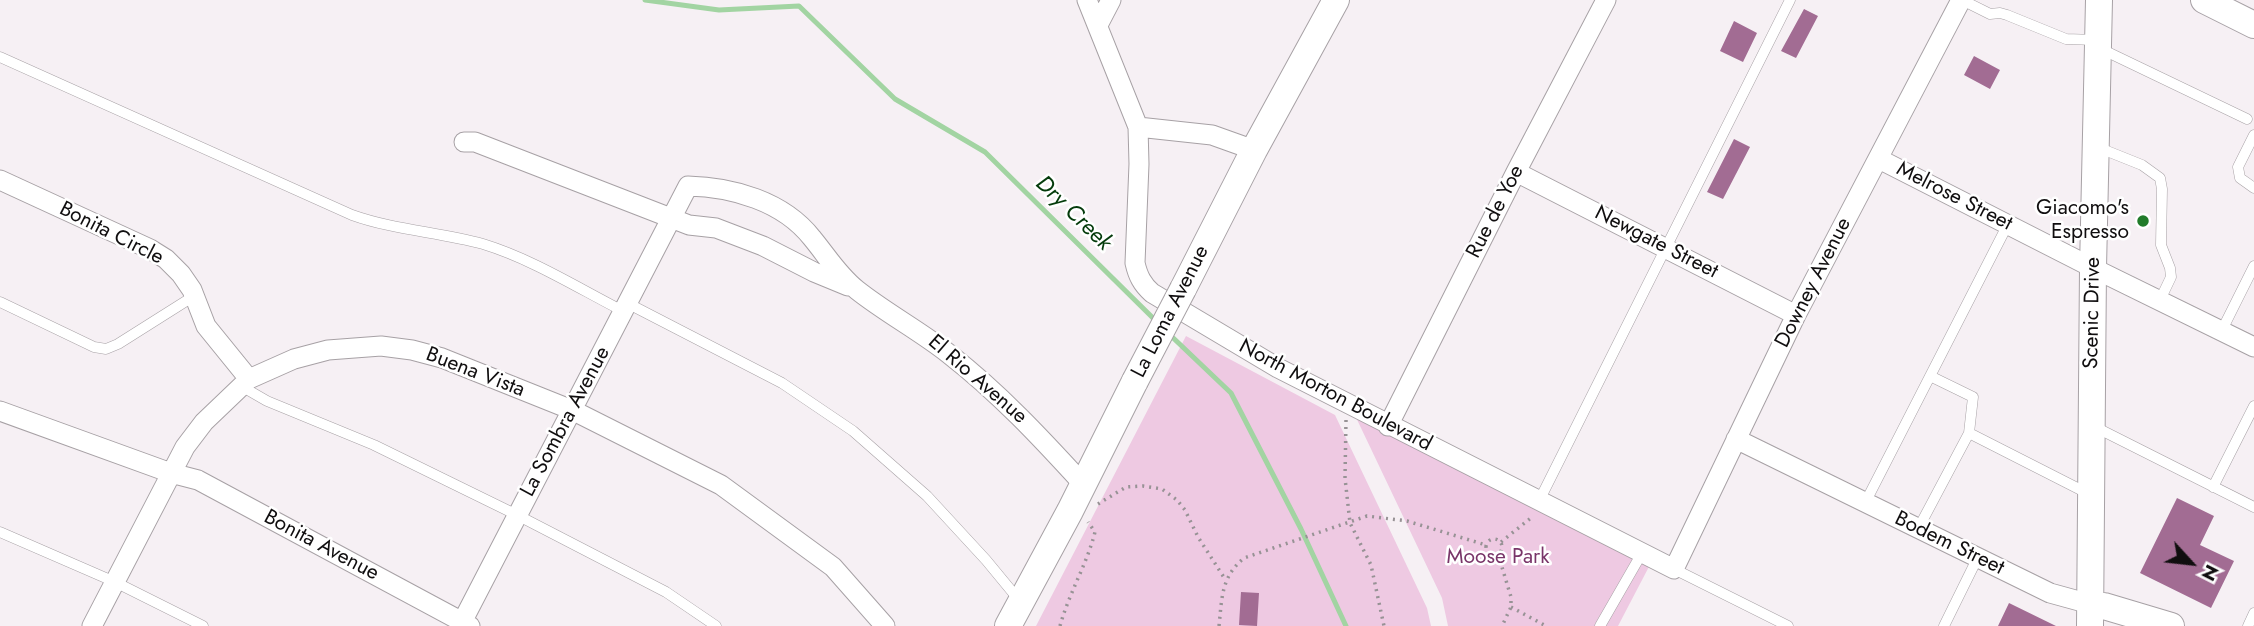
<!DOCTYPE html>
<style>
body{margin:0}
#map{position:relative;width:2254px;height:626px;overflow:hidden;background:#f6f0f4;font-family:Jost,sans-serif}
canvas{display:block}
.north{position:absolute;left:2156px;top:528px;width:70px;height:70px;-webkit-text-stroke:5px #fff;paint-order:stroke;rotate:117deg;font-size:19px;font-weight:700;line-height:28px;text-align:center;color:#100e0f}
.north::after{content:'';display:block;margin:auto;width:24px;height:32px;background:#100e0f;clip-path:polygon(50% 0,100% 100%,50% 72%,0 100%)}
</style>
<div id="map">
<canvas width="2254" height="626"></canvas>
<div class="north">N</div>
</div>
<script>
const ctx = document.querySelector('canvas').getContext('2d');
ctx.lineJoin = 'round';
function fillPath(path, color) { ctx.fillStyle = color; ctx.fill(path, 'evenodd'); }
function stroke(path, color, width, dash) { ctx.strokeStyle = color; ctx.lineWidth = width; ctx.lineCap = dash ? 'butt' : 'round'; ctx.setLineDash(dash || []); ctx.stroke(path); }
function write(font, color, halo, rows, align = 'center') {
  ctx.font = font + ' Jost,sans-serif'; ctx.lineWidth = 5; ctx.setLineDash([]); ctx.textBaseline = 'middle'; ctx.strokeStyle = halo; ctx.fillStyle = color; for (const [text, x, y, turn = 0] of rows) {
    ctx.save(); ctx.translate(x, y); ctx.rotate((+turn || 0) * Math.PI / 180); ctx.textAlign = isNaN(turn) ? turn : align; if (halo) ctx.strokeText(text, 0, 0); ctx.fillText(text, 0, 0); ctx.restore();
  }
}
fillPath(new Path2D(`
 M1186,336L1335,415L1427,608L1431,626H1036Z
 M1351,407L1653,559L1618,626H1448L1442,598Z`), '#eec9e2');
stroke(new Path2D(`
 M645,0L719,10L799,6L895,99L985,152L1156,321
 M1168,333L1231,393L1301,529L1346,626`), '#a2d4a2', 5);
fillPath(new Path2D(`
 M1804,9L1818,16L1796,58L1781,51Z
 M1734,21L1757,33L1743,62L1720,51Z
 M1974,56L2000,70L1990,89L1964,75Z
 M1734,139L1750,147L1723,199L1707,192Z
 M2177,498L2214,516L2200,545L2234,561L2211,608L2140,573Z
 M1241,592L1259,593L1257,626L1239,625Z
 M2009,603L2056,626H1998Z`), '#a26c93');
const lane = new Path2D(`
 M1962,0L1990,14L2000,13L2007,15L2066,39L2096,40
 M2099,48L2247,119
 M0,57L352,215C394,230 439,232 483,244C532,259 578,288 623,311
 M2254,135L2238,167L2240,178L2254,188
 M2097,147L2142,165L2160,178L2162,189L2161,245L2170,268L2171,277L2160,300
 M0,302L94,347L106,349L118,344L194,296
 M627,303L782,383L853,431L927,496L986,560L1019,600
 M2221,332L2254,266
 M1930,376L1973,397L1969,433
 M241,386L267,401L374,445L517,515L666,592L716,626
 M2095,427L2254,507
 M2213,487L2254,406
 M1539,501L1790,0
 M1865,503L2008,224
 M1918,529L1969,433L2087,493
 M0,532L115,582L203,626
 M1674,569L1788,626
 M1600,626L1642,553
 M1944,626L1977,559
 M2248,626L2254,613`);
const street = new Path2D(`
 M1087,0L1138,127L1139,164L1135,263C1138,276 1142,284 1152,293L1278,368L1674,569L1796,315L1961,0
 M1098,25L1111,0
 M1138,127L1212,135L1254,150
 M464,142H475L689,225L716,228L763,246L814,272L848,286
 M1879,159L2093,268L2254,347
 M1516,172L1796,315
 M0,180L150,249L166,259L181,274L192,290L206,326L249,379
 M0,411L171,473L198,480L470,626
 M1388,426L1516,172L1606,0
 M1736,439L2050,593L2090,604
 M92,626L185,447L204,422L249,379L294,359L328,350L381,346L412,350L442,358L572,410L721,485L833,567L885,626
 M460,626L688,186C732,187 783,201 812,238C827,256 838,275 857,290C886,313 920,331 949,354C999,393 1041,438 1083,484`);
const secondary = new Path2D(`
 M2204,0L2254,25
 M1183,289L1254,150L1336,0
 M2090,604L2104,606L2171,626
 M1008,626L1070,511L1135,381
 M2090,626L2093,268L2099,0`);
stroke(lane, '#a7a1a5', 11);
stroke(street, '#a7a1a5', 21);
stroke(secondary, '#a7a1a5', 28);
stroke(new Path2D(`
 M1346,420L1345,478L1350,523L1371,565L1384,626
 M1098,504L1126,487L1143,486L1162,489L1177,500L1185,510L1198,537L1225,579
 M1486 547a8 8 0 1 1 16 0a8 8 0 1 1-16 0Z
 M1501,542L1532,517
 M1498,554L1511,597V607L1502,626
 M1511,607L1546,626
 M1060,626C1069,593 1087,564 1095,532L1088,522
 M1219,626C1222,598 1221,577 1244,558L1367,516L1407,521L1486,545`), '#979295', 3.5, [2, 5]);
stroke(lane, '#fff', 10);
stroke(street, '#fff', 19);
stroke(secondary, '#fff', 26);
const secondaryBridge = new Path2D(`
 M1135,381L1183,289`);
stroke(secondaryBridge, '#a7a1a5', 28, []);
stroke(secondaryBridge, '#fff', 26);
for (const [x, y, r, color] of [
 [2143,221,7,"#217b2a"]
]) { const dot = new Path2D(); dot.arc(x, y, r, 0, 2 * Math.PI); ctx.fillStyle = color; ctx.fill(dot); stroke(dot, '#fff', 2.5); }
write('21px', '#100e0f', '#fff', [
 ["Melrose Street",1954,197,27],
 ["Rue de Yoe",1496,212,-63],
 ["Bonita Circle",111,234,27],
 ["Newgate Street",1656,243,27],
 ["Downey Avenue",1814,283,-63],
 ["La Loma Avenue",1171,312,-63],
 ["Scenic Drive",2093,313,-89],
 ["Buena Vista",475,373,21],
 ["El Rio Avenue",977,380,41],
 ["North Morton Boulevard",1335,396,28],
 ["La Sombra Avenue",566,422,-62],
 ["Bodem Street",1949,544,26],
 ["Bonita Avenue",321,546,28]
]);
write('21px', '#100e0f', '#fff', [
 ["Giacomo's",2129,209],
 ["Espresso",2129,233]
], 'right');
write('21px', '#793569', '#fff', [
 ["Moose Park",1498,558]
]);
write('italic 23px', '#043b0b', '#fff', [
 ["Dry Creek",1073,214,44]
]);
</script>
